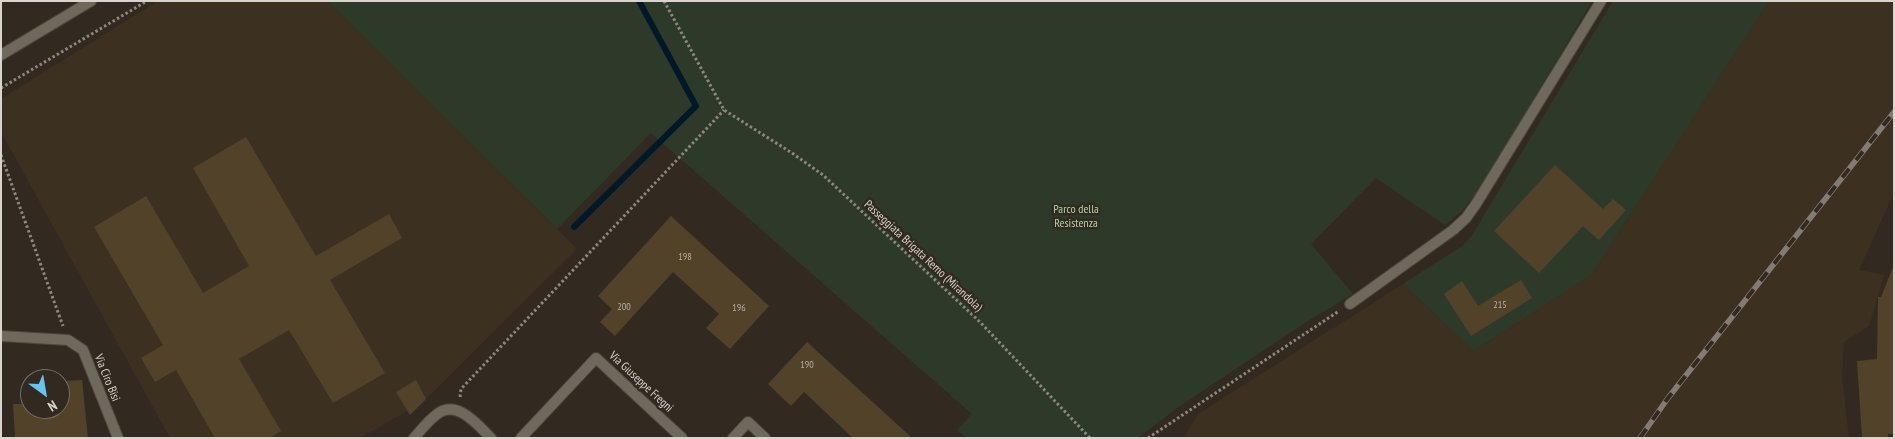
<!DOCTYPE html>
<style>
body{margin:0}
#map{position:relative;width:1895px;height:439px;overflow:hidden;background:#322a21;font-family:"PT Sans Narrow",sans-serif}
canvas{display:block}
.frame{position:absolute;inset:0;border:2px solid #d9d4ce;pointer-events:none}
.north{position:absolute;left:20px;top:369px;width:50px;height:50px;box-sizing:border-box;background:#322a21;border:1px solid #756e66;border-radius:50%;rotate:148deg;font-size:14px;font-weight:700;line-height:20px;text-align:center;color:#d9d4ce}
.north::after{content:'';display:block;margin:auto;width:18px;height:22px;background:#69c3f1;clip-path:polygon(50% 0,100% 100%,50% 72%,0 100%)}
</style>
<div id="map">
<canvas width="1895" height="439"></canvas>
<div class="frame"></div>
<div class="north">N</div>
</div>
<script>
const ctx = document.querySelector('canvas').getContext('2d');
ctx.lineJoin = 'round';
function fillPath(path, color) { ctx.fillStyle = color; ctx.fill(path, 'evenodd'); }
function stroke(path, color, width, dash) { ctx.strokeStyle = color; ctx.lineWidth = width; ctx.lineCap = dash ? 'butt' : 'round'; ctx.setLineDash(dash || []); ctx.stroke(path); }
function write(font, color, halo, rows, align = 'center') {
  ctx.font = font + ' "PT Sans Narrow",sans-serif'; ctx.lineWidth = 5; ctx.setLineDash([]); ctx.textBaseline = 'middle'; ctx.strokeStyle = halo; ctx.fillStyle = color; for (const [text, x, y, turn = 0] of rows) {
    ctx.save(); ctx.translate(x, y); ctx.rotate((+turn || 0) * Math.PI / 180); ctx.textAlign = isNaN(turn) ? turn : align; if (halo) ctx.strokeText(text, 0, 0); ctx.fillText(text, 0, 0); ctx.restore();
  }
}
fillPath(new Path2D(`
 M158,1H327L577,249L410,415L407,411L360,438H170L1,132V99Z
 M1769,1H1894V193L1859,270L1884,275L1869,326L1844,342L1842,376L1849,438H1184L1198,414L1403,284L1474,351L1592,274Z`), '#3c3021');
fillPath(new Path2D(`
 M327,1H1592L1482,186L1462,211L1445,225L1376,178L1311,244L1353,294L1308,321L1177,408L1138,438H966L957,430L972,414L651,133L557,229Z
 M1613,1H1769L1592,274L1474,351L1403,284L1462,246L1471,237Z`), '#2e3a29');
stroke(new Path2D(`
 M574,227L696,106L639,1`), '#001928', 6);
fillPath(new Path2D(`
 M246,137L316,256L389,214L402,238L330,280L385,373L333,403L289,330L239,359L281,431L270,438H215L176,370L155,382L141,358L163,345L94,227L146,196L203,293L249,266L193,168Z
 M1555,165L1603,209L1613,199L1626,210L1599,240L1583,226L1539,273L1494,231Z
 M671,216L769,306L730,349L706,328L719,314L673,272L615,336L600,322L612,309L598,296Z
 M1893,267L1894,434H1888V438H1862L1857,361L1877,359L1878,297H1881Z
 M1521,280L1532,298L1471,336L1444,294L1462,281L1478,306Z
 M807,342L912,438H853L804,392L791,406L768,384Z
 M82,380L88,438H15L13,404H30V409H60V392L63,381Z
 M416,380L426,399L410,415L396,392Z`), '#524229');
const lane = new Path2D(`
 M1350,304L1453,230L1466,218L1476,204L1601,1`);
const street = new Path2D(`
 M1,55L91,1
 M1,336L68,340L83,350L118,438
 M414,438C421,430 428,421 436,415C456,398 477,424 491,438
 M521,438L596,358L682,438
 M733,438L748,422L765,438`);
stroke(lane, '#4d453d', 12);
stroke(street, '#4d453d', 12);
stroke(new Path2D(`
 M664,1L724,110L792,153L823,175L980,322L1090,438
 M1,88L147,1
 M1,155L63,326
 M460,397L461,389L724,110
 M1148,438L1339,311`), '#8d877f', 3, [2.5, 2.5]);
stroke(lane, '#6f685d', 10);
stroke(street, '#6f685d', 10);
const rail = new Path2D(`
 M1640,438L1668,398L1894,112`);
stroke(rail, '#837c75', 5.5);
stroke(rail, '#322a21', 4, [11]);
write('10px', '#b7b0a5', null, [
 ["198",685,257],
 ["215",1500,305],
 ["200",624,307],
 ["196",739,308],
 ["190",807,365]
]);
write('12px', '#afd1a2', '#322a21', [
 ["Parco della",1076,210],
 ["Resistenza",1076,224]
]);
write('12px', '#d9d4ce', '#322a21', [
 ["Passeggiata Brigata Remo (Mirandola)",923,256,43],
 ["Via Ciro Bisi",107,378,68],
 ["Via Giuseppe Fregni",641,382,43]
]);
</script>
